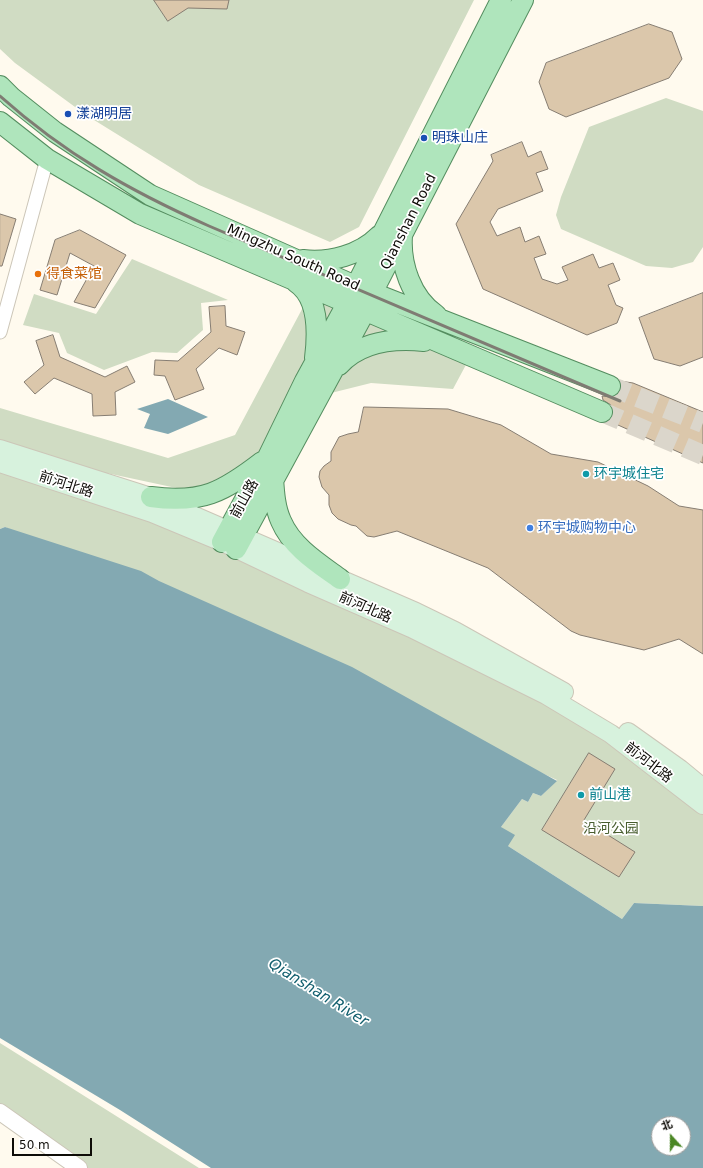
<!DOCTYPE html>
<meta charset="utf-8">
<style>
body{margin:0}
#map{position:relative;width:703px;height:1168px;overflow:hidden;background:#fffaee;font-family:"DejaVu Sans","Noto Sans SC",sans-serif}
canvas{display:block}
.north{position:absolute;left:651px;top:1116px;width:40px;height:40px;box-sizing:border-box;background:#fff;border:1px solid #9f9e9c;border-radius:50%;rotate:339deg;font-size:11px;font-weight:700;line-height:16px;text-align:center;color:#0e0c07}
.north::after{content:'';display:block;margin:auto;width:14px;height:18px;background:#4b8725;clip-path:polygon(50% 0,100% 100%,50% 72%,0 100%)}
.scale{position:absolute;left:12px;top:1138px;width:80px;height:18px;box-sizing:border-box;border:2px solid #0e0c07;border-top:0;padding-left:5px;font-size:12px;line-height:14px;white-space:nowrap;color:#0e0c07;-webkit-text-stroke:3px #fff;paint-order:stroke}
</style>
<div id="map">
<canvas width="703" height="1168"></canvas>
<div class="north">北</div>
<div class="scale">50 m</div>
</div>
<script>
const ctx = document.querySelector('canvas').getContext('2d');
ctx.lineJoin = 'round';
function fillPath(path, color) { ctx.fillStyle = color; ctx.fill(path, 'evenodd'); }
function stroke(path, color, width, dash) { ctx.strokeStyle = color; ctx.lineWidth = width; ctx.lineCap = dash ? 'butt' : 'round'; ctx.setLineDash(dash || []); ctx.stroke(path); }
function write(font, color, halo, rows, align = 'center') {
  ctx.font = font + ' "DejaVu Sans","Noto Sans SC",sans-serif'; ctx.lineWidth = 3.5; ctx.setLineDash([]); ctx.textBaseline = 'middle'; ctx.strokeStyle = halo; ctx.fillStyle = color; for (const [text, x, y, turn = 0] of rows) {
    ctx.save(); ctx.translate(x, y); ctx.rotate((+turn || 0) * Math.PI / 180); ctx.textAlign = isNaN(turn) ? turn : align; if (halo) ctx.strokeText(text, 0, 0); ctx.fillText(text, 0, 0); ctx.restore();
  }
}
fillPath(new Path2D(`
 M0,0H474L359,227L330,242L199,185L86,115L15,63L0,49Z
 M666,98L703,111V247L693,262L672,268L646,266L561,229L556,215L561,197L589,127Z
 M132,259L228,300L201,303L203,330L177,353L152,352L104,370L67,353L59,333L23,325L34,294L96,314Z
 M309,296L340,305L261,452L225,479L206,488L181,489L97,471L0,444V408L168,458L235,435Z
 M367,318L468,361L453,389L371,383L327,394Z
 M0,460L161,508L573,711L703,810V906L634,903L622,919L508,846L501,827L522,799L528,802L533,793L541,796L557,780L5,527L0,529Z
 M0,1043L199,1168H79L0,1112Z`), '#d0dcc3');
fillPath(new Path2D(`
 M168,399L208,417L168,434L144,428L150,414L137,409Z
 M5,527L141,571L159,581L352,667L557,781L541,796L533,793L528,802L522,799L501,827L515,835L508,846L622,919L634,903L703,906V1168H211L120,1110L0,1038V529ZM659,1124H683V1148H659Z`), '#83a9b2');
const building = new Path2D(`
 M154,0H229L227,9L188,8L168,21Z
 M649,24L672,32L682,59L669,78L566,117L549,109L539,82L546,63Z
 M522,142L528,157L541,151L548,169L536,173L543,191L498,209L490,222L497,236L520,227L525,242L539,236L546,254L534,258L542,279L557,284L568,280L562,267L593,254L599,268L613,263L620,280L608,285L616,305L623,308L617,323L587,335L483,289L456,224L493,161L491,155Z
 M0,214L16,219L2,266H0Z
 M80,230L126,255L95,308L74,302L94,266L70,253L57,295L40,290L55,240Z
 M703,293V357L680,366L654,359L639,318Z
 M225,306L226,326L245,332L237,355L219,348L196,369L204,389L175,400L165,376L154,375L155,360L178,361L211,332L209,307Z
 M53,335L60,357L105,377L127,366L135,382L115,392L116,415L93,416L92,394L54,378L35,394L24,382L44,365L36,341Z
 M620,381L633,383L703,412V463L609,421L613,416V410L611,405L603,400L602,396L611,397L617,395L621,390Z
 M364,407L448,409L501,425L551,454L598,462L648,486L679,506L703,510V654L679,639L644,650L580,635L571,631L488,568L397,531L374,537L367,536L356,526L351,525L338,519L332,513L329,505V495L322,487L319,477L320,471L324,466L331,461V452L339,437L348,434L358,432Z
 M589,753L615,769L584,820L635,852L619,877L542,830Z`);
fillPath(building, '#dbc7ab');
stroke(building, '#867d72', 1);
stroke(new Path2D(`
 M610,386L703,423
 M602,412L703,455`), '#dbd6cb', 20, [20, 10]);
const minor = new Path2D(`
 M0,332L47,159`);
const tertiary = new Path2D(`
 M0,1112L79,1168`);
const secondary = new Path2D(`
 M0,449L151,497L416,612L455,631L564,692
 M0,463L152,513L222,542L308,583L411,628L546,695L611,734L703,805
 M628,732L680,769L703,788`);
const primary = new Path2D(`
 M0,86L11,97L55,132L150,195L355,286L610,386
 M0,122L47,159L140,214L602,412
 M402,236C400,264 411,298 436,315
 M303,260C330,263 360,255 379,236
 M296,282C319,297 318,334 315,358
 M339,365C360,342 394,338 424,341
 M273,478C274,493 275,508 281,521C292,547 318,563 340,579
 M151,497C202,504 223,492 262,462
 M222,542L268,457L305,381L348,302L501,0
 M236,549L365,311L372,293L523,0`);
stroke(minor, '#ccc6b8', 15);
stroke(tertiary, '#ccc6b8', 18);
stroke(secondary, '#ccc6b8', 20);
stroke(primary, '#548d5f', 22);
stroke(minor, '#fff', 13);
stroke(tertiary, '#fff', 16);
stroke(secondary, '#d7f2dd', 18);
stroke(primary, '#afe5bc', 20);
stroke(new Path2D(`
 M0,96C65,154 130,191 209,226L620,401`), '#7f7c73', 3);
for (const [x, y, r, color] of [
 [68,114,4,"#1a4fb4"],
 [424,138,4,"#1a4fb4"],
 [38,274,4,"#e8710a"],
 [586,474,4,"#0f9aa8"],
 [530,528,4,"#3f7fe0"],
 [581,795,4,"#0f9aa8"]
]) { const dot = new Path2D(); dot.arc(x, y, r, 0, 2 * Math.PI); ctx.fillStyle = color; ctx.fill(dot); stroke(dot, '#fff', 1.5); }
write('14px', '#164399', '#fff', [
 ["漾湖明居",76,114],
 ["明珠山庄",432,138]
], 'left');
write('14px', '#0e0c07', '#fff', [
 ["Qianshan Road",409,222,-63],
 ["Mingzhu South Road",293,258,24],
 ["前河北路",66,485,18],
 ["前山路",245,499,-61],
 ["前河北路",365,608,24],
 ["前河北路",648,763,38]
]);
write('14px', '#c56008', '#fff', [
 ["得食菜馆",46,274]
], 'left');
write('14px', '#0d838f', '#fff', [
 ["环宇城住宅",594,474],
 ["前山港",589,795]
], 'left');
write('14px', '#366cbe', '#fff', [
 ["环宇城购物中心",538,528]
], 'left');
write('14px', '#485d2f', '#fff', [
 ["沿河公园",611,829]
]);
write('italic 15px', '#13606f', '#fff', [
 ["Qianshan River",318,993,32]
]);
</script>
